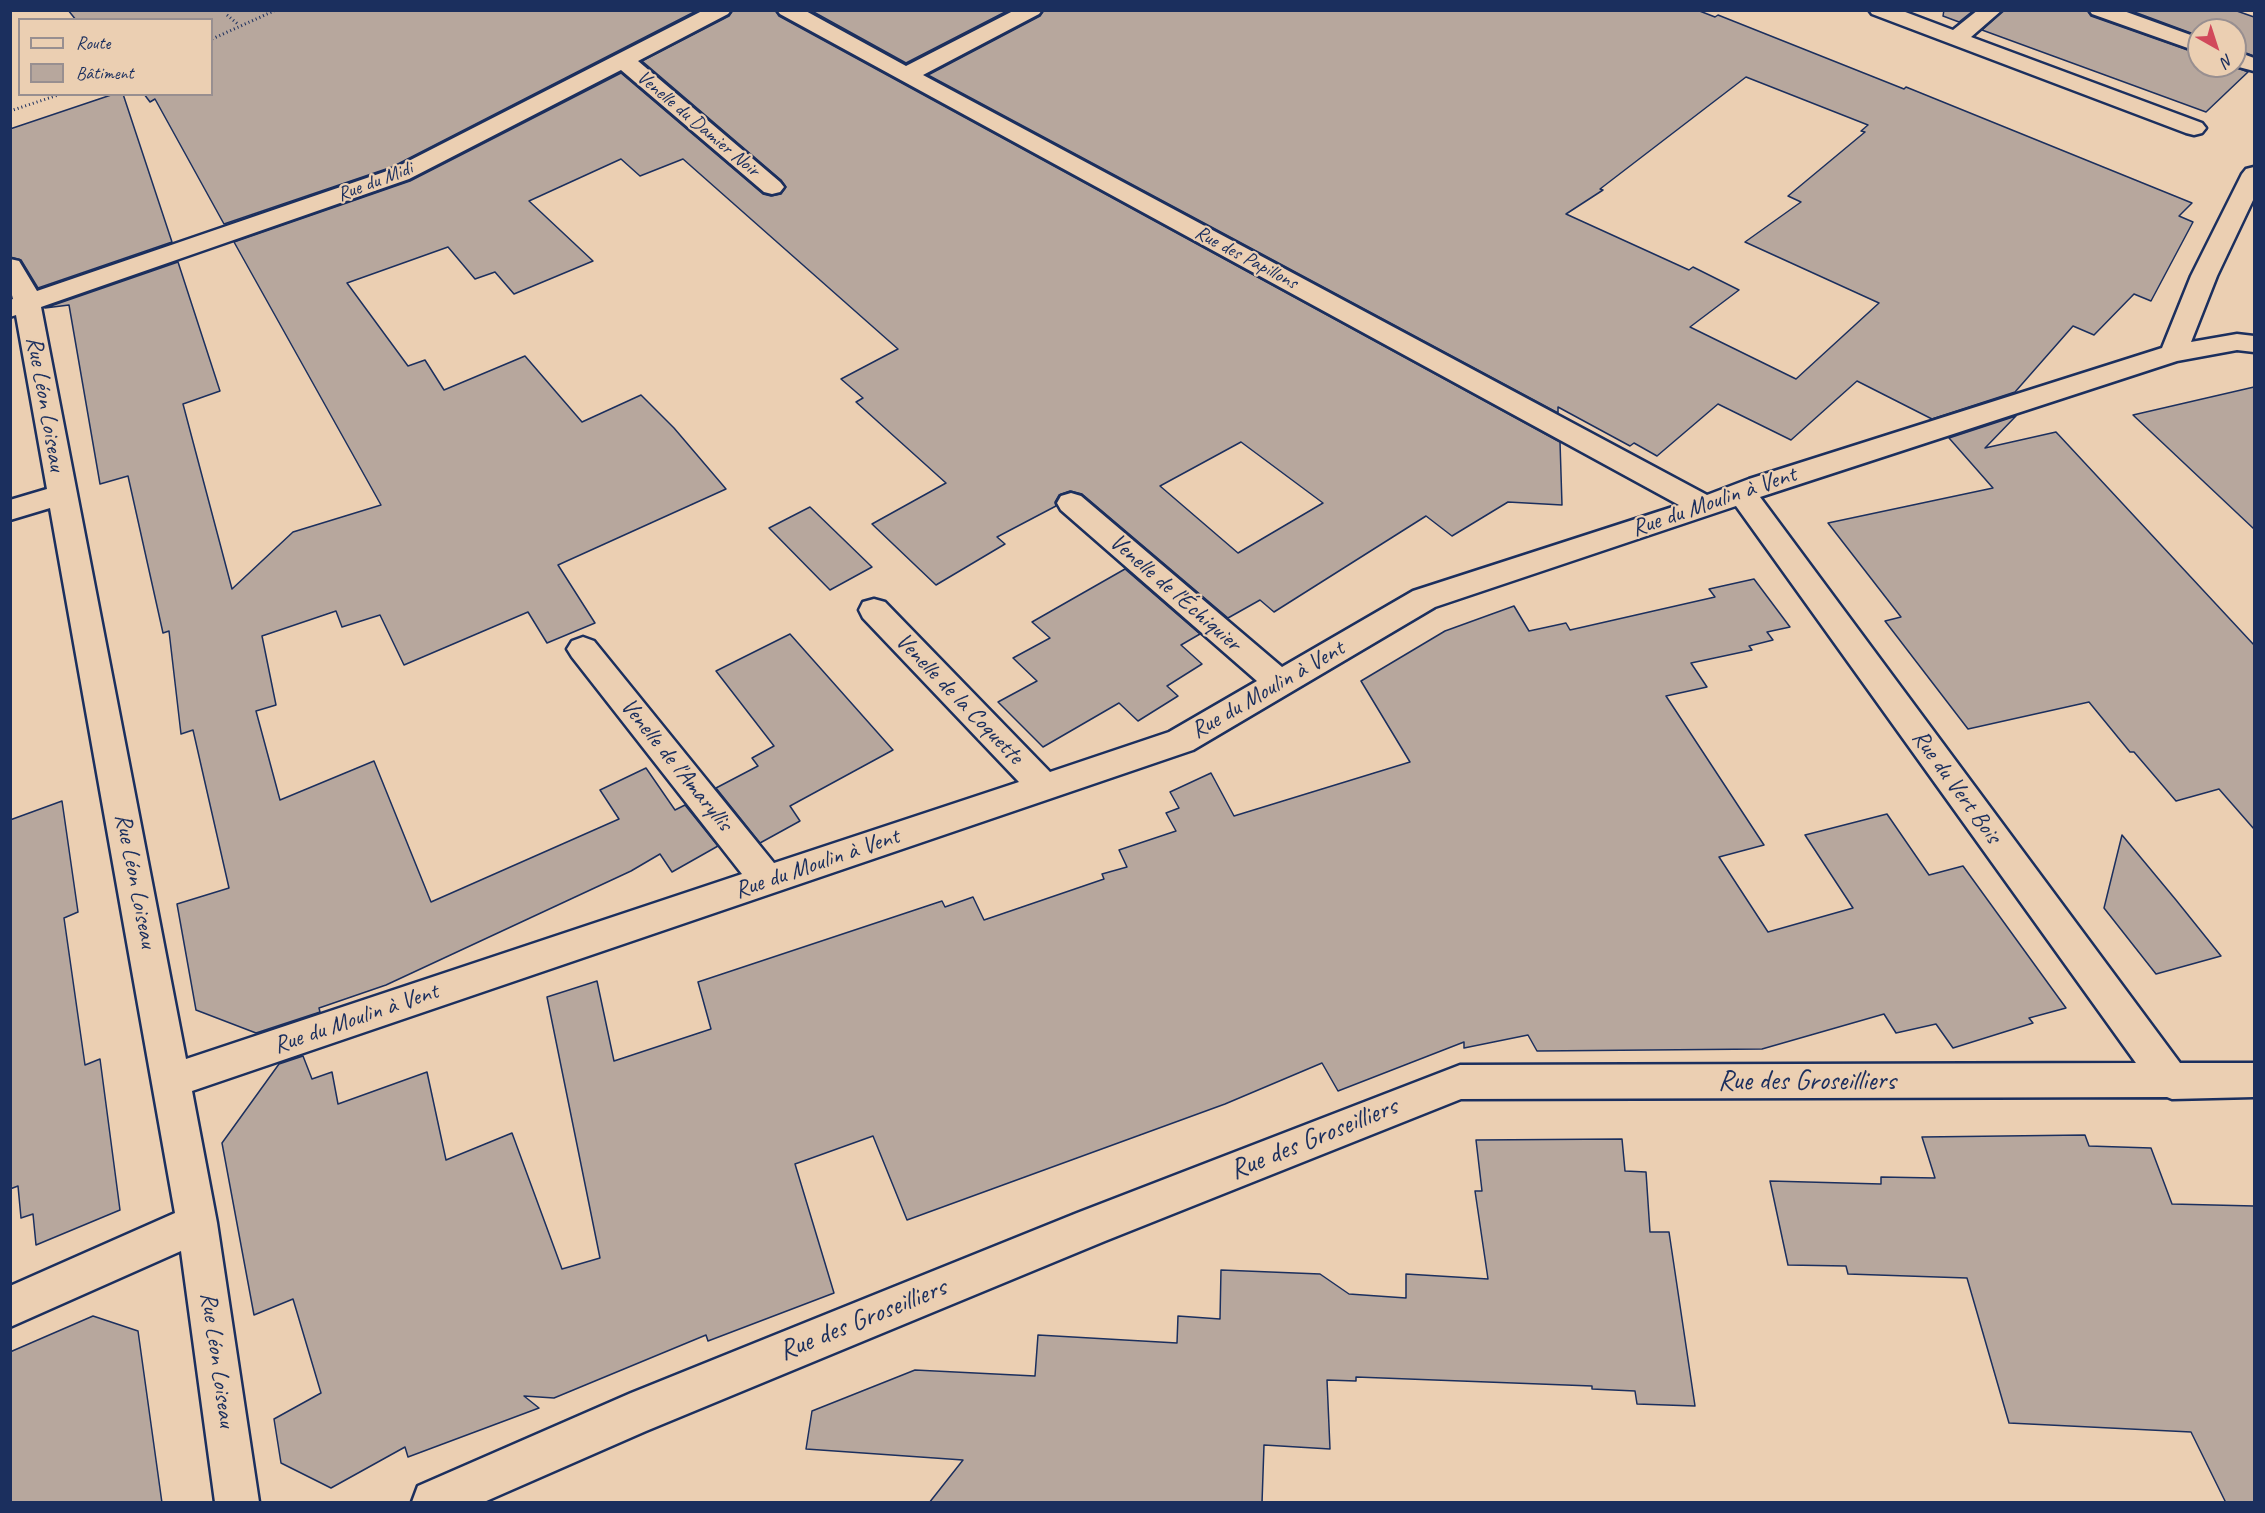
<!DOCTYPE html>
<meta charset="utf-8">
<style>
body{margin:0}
#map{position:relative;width:2265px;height:1513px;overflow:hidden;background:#ebcfb2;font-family:Caveat,sans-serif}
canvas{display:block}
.frame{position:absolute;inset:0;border:12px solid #1b2f5e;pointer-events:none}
.legend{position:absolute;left:18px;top:18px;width:195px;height:78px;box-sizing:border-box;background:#ebcfb2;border:2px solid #988f90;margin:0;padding:8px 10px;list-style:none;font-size:18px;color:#1b2f5e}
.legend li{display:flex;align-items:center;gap:12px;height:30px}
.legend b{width:30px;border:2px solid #988f90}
.north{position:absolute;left:2187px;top:18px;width:60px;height:60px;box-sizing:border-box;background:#ebcfb2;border:2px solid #988f90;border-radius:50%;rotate:141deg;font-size:16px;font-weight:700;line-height:24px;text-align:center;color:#1b2f5e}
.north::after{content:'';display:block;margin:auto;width:21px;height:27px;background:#d1495b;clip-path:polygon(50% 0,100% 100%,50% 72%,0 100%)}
</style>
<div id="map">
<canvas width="2265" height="1513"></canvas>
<div class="frame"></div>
<ul class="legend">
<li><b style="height:8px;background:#ebcfb2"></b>Route</li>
<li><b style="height:16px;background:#b7a79d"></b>Bâtiment</li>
</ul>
<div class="north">N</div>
</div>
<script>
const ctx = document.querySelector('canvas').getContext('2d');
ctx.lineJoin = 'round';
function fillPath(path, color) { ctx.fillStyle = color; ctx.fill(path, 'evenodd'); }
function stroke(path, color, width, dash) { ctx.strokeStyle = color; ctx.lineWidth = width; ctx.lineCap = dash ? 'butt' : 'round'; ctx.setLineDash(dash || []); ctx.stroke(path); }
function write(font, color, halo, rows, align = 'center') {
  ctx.font = font + ' Caveat,sans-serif'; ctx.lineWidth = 4.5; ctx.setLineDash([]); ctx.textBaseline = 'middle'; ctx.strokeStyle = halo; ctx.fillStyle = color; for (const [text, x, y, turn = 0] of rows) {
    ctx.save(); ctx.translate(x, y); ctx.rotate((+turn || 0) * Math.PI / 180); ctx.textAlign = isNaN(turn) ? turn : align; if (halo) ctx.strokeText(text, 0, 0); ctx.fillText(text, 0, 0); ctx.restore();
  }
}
const building = new Path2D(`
 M68,10H698L392,167L224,224L155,99L150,102L144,94H212V20H76Z
 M733,10H775L779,16L1560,442L1562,505L1508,502L1452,536L1426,516L1274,612L1260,600L1228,618L1082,494L1070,491L1059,495L1055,502L1056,506L997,537L1005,544L936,585L872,524L946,483L856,402L863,398L841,379L898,349L683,159L640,176L621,159L529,201L593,261L514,294L495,272L475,279L448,247L347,283L408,366L425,360L444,390L525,356L582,422L641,395L674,428L726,489L558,565L595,623L547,643L528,612L404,665L380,615L342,627L336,611L262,636L276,705L256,711L280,800L374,761L431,902L619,819L600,790L646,768L675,810L685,805L718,846L672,872L660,854L631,871L386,985L319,1008L320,1012L256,1033L196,1010L177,904L229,888L193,730L181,734L169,631L163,633L128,476L100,484L69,305L45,308L178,262L220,391L183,404L232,589L293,532L381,505L234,242L410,181L621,73L763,194L771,196L781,194L786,187L781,180L642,61L729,16ZM1241,442L1323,503L1238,553L1160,486Z
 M810,10H1009L906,63Z
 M1044,10H1697L1715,17L1718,15L1904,89L1906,87L2192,203L2179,216L2193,222L2151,301L2134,294L2094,335L2073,326L2015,392L1932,419L1857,381L1791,440L1718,404L1657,456L1634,443L1630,446L1558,407V413L928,75L1040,16ZM1746,77L1868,125L1861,131L1865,132L1788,196L1801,202L1745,242L1879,303L1796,379L1690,327L1739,290L1693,267L1689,270L1566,214L1603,190L1600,189Z
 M1944,10H1974L1959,22L1943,16Z
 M2004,10H2087L2091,16L2199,54V66H2233L2248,72L2206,112L1982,30Z
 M2129,10H2234L2254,17V56L2235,49V30H2199V36Z
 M114,94H123L172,242L38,288L21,260L10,257V129Z
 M2254,387V529L2133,415Z
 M2016,416L1985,448L2056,432L2254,645V829L2219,789L2176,801L2134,752H2130L2089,702L1968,729L1885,621L1901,617L1828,523L1993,488L1949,438Z
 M810,507L872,567L830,590L769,528Z
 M1125,569L1200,634L1181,645L1202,664L1167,686L1178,696L1138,721L1119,703L1043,747L998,702L1037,681L1013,658L1050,638L1032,622Z
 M1754,579L1790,627L1767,632L1773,640L1749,646L1752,650L1691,663L1707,687L1666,696L1764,845L1719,857L1768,932L1853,908L1805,835L1887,814L1929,875L1963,866L2066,1008L2029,1018L2033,1023L1953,1048L1936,1024L1896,1033L1884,1014L1762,1049L1537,1051L1528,1035L1464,1048V1042L1338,1091L1322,1063L1225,1104L907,1220L873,1136L795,1164L834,1293L708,1341L706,1335L554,1398L524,1396L539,1408L408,1457L405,1447L331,1488L281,1463L274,1419L321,1393L293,1299L254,1315L222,1143L279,1064L303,1056L312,1079L332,1072L338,1104L427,1072L446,1160L512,1133L562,1269L600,1258L547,997L597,981L614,1061L711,1029L698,982L942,901L945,907L973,897L984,920L1104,879L1102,874L1127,867L1119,850L1176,831L1166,813L1179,808L1170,792L1211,773L1234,816L1410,762L1361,681L1445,631L1514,606L1529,631L1566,623L1570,630L1715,597L1709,589Z
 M790,634L893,750L790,806L800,821L760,843L716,788L758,766L752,758L774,746L716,671Z
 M62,801L78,912L64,918L85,1065L100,1059L120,1210L36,1245L33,1214L21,1218L18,1186L10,1189V820Z
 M2122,835L2176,900L2221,956L2156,974L2104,908Z
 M2085,1135L2089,1146L2151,1148L2172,1204L2254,1206V1503H2226L2191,1432L2009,1423L1967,1278L1848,1274L1846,1266L1788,1265L1770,1181L1881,1184V1177L1935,1178L1922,1137Z
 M1622,1139L1625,1171L1646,1172L1650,1232H1669L1695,1406L1637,1404L1635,1391L1592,1389V1386L1356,1377V1381L1327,1380L1330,1449L1264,1445L1262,1503H929L963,1460L806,1449L812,1411L915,1370L1035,1376L1038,1335L1177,1343L1178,1316L1220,1319L1221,1270L1320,1274L1349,1294L1406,1298V1274L1488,1279L1475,1191H1482L1476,1140Z
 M93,1316L138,1331L162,1503H10V1352Z`);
fillPath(building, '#b7a79d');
stroke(building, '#1b2f5e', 1.5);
const minor = new Path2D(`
 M704,10H731L728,14L638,61L780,182L784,187L780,192L772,194L764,192L621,70L409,179L41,307L186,1059L742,874L572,657L567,649L572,641L583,637L594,641L774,863L1019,782L863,618L859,610L863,602L874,599L885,602L1050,772L1169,732L1257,681L1061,510L1057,503L1061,496L1071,493L1081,496L1282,667L1413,591L1679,505L780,14L777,10H804L906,66L1015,10H1042L1039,14L923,75L1707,495L1749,479L2162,348L2191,276L2242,174L2246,169L2254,167V198L2217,276L2191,342L2237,334L2254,336V352L2237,350L2177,361L1760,497L2180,1063H2254V1097L2172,1099L2167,1097L1461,1099L1105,1241L646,1431L484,1502H412L418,1486L631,1393L1077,1213L1460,1065L2136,1063L1736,506L1435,607L1193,750L192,1091L217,1223L259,1502H215L181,1251L10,1327V1286L175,1213L50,508L10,520V500L47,489L16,315L10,317V300L13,299L10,287V259L19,261L37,291L393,169Z
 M1869,10H1900L1953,30L1978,10H2002L1971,37L2202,123L2206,128L2202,133L2194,135L2186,133L1872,14Z
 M2089,10H2121L2199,38V52L2092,14Z
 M2235,51L2254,58V71L2235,66Z`);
stroke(minor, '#1b2f5e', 5);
stroke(new Path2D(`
 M227,15L239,25
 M212,39L276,10
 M10,111L61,94`), '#1b2f5e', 3, [1, 3]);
fillPath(minor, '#ebcfb2');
write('20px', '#1b2f5e', '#ebcfb2', [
 ["Venelle du Damier Noir",698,124,40],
 ["Rue du Midi",375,182,-21],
 ["Rue des Papillons",1246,258,28]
]);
write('24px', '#1b2f5e', '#ebcfb2', [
 ["Rue Léon Loiseau",45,404,80],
 ["Rue du Moulin à Vent",1714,502,-19],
 ["Venelle de l'Échiquier",1175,593,41],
 ["Rue du Moulin à Vent",1268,690,-30],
 ["Venelle de la Coquette",959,699,46],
 ["Venelle de l'Amaryllis",676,765,51],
 ["Rue du Vert Bois",1956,787,54],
 ["Rue du Moulin à Vent",817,864,-19],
 ["Rue Léon Loiseau",135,881,79],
 ["Rue du Moulin à Vent",356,1019,-19],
 ["Rue Léon Loiseau",217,1360,82]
]);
write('28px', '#1b2f5e', '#ebcfb2', [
 ["Rue des Groseilliers",1807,1082],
 ["Rue des Groseilliers",1314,1139,-22],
 ["Rue des Groseilliers",863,1320,-22]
]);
</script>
